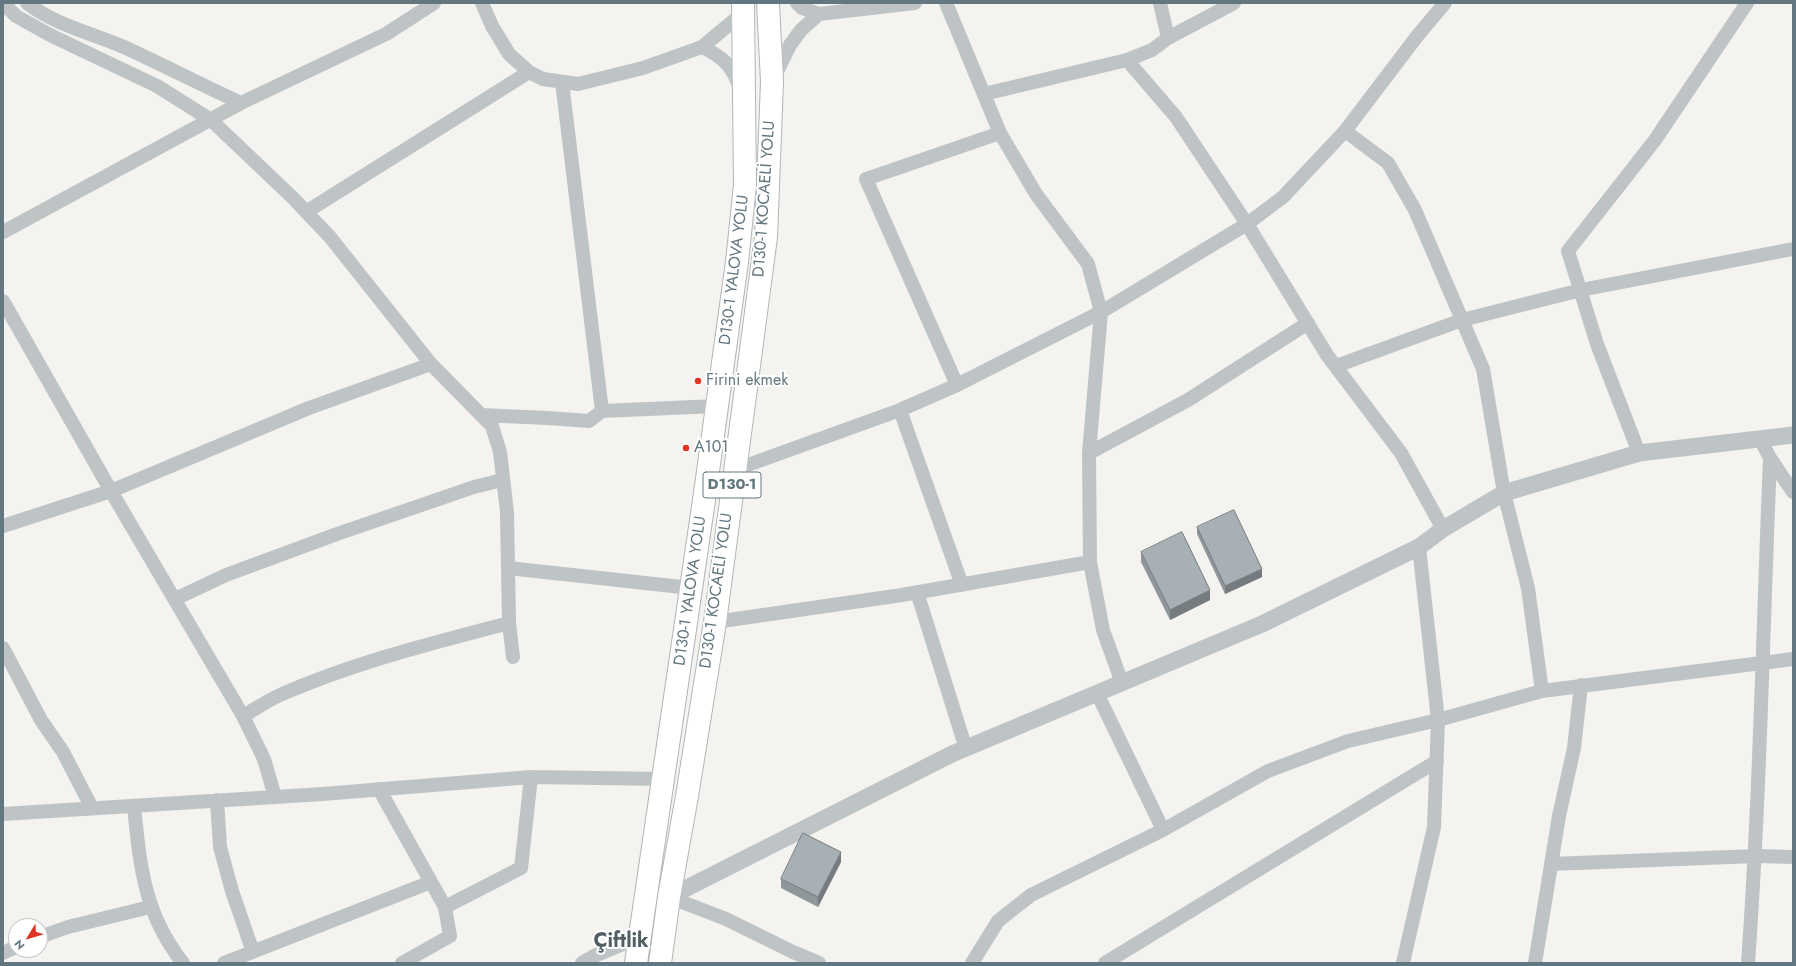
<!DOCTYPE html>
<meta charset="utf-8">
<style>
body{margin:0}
#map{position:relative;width:1796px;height:966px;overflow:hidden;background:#f4f3ef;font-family:Jost,sans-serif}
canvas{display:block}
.frame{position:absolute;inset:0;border:4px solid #637780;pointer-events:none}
.north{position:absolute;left:8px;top:918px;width:40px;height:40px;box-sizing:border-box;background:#fff;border:1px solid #c1c9cc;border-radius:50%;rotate:232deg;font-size:11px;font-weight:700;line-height:16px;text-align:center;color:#637780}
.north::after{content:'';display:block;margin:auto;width:14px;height:18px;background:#df3523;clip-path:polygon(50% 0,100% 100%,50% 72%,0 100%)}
</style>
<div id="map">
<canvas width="1796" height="966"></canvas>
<div class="frame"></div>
<div class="north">N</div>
</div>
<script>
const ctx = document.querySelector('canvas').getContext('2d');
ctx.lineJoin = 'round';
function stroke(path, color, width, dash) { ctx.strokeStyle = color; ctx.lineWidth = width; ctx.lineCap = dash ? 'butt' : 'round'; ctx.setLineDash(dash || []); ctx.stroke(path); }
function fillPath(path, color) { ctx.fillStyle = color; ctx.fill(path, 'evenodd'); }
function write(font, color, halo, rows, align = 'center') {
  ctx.font = font + ' Jost,sans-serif'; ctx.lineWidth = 4; ctx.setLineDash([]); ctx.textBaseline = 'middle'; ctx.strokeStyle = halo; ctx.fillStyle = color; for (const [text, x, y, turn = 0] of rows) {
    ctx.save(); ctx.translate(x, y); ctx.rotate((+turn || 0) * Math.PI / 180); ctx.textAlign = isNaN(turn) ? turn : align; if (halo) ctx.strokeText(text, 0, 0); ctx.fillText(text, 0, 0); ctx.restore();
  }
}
const trunk = new Path2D(`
 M636,963L704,500L737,262L745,185L743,3
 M660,963L669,897L687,796L715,622L766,237L772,82L768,3`);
stroke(trunk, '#b1b5b7', 24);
stroke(new Path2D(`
 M3,3L16,16L50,35L157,86L211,120L293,198L330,237L431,364L492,426L500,452L507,512L509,623L513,657
 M27,3C55,25 92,33 124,47C163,65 202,85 241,103
 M482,3L492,26L509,54L529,72L543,79L578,84L643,68L702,47L743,13
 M797,3L802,8L819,14L915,3
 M946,3L1000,133L1036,194L1088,264L1101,312L1089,453L1090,562L1103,630L1122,683
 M1168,38L1234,3
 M702,47C723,57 733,66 740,89
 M1127,60L1152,50L1168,38L1160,3
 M774,78L790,45L801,30L819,14
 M984,94L1127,60L1176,117L1247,224L1327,355L1401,453L1443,529
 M1345,131L1388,163L1415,210L1483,369L1504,493L1528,588L1542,691
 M306,212L529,72
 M3,232L241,103L386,34L434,3
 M3,301L115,498L243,716L264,759L275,797
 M1336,366L1462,320L1581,290L1793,249
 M957,385L866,179L1000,133
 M900,410L962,585
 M602,411L717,406
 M481,415L548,418L589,421L602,411L562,82
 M1089,453L1188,400L1308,323
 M1639,453L1597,344L1568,251L1655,140L1747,3
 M1770,458L1793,492
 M734,470L900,410L957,385L1101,312L1247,224L1283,197L1345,131L1418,35L1445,3
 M3,526L111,491L309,408L431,364
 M508,568L691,588
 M917,592L966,749
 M175,599L226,575L337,534L474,487L502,480
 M715,622L902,595L1090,562
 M3,648L41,720L63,752L92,808
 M1097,693L1163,830
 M243,716C255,709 267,701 280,695C353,663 432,643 509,623
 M379,789L445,907L521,868L531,777
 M217,800L220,847L232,891L253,952
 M134,806C140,866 144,914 183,963
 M3,814L323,794L531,777L664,779
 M1551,864L1756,856L1793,857
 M669,897L726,919L793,952L819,963
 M40,937L68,927L150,907
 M3,953L16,947
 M224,963L431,882
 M402,963L450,936L445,907
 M582,963L594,956L640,937
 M972,963L998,921L1031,895L1163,830L1268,771L1348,741L1438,720L1542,691L1793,659
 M1105,963L1437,761
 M1403,963L1434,827L1438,720L1419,547
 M1535,963L1559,816L1574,748L1581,685
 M1748,963C1760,795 1763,626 1770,458L1760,439`), '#bec3c5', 14);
stroke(new Path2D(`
 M669,897L952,754L1262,624L1419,547L1443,529L1504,493L1639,453L1793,435`), '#bec3c5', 17);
stroke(trunk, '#fff', 22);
fillPath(new Path2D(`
 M1197,527L1262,577L1225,594L1197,534Z
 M1141,552L1210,600L1170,620L1141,562Z
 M841,862L818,907L781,888V879Z`), '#90979b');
fillPath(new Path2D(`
 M1262,569V577L1225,594V586Z
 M1210,590V600L1170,620V610Z
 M841,852V862L818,907V897Z`), '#757b7e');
const building = new Path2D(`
 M1234,510L1262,569L1225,586L1197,527Z
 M1182,532L1210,590L1170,610L1141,552Z
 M803,833L841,852L818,897L781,879Z`);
fillPath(building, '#a7b0b4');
stroke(building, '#757b7e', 1);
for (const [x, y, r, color] of [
 [698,381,4,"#df3523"],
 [686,448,4,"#df3523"]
]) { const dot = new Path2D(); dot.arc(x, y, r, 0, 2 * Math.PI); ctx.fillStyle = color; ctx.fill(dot); stroke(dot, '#fff', 1.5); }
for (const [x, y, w] of [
 [732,485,58]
]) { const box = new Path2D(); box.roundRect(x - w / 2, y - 13, w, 26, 3); ctx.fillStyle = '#fff'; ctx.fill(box); stroke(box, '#637780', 1); }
write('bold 15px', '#637780', null, [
 ["D130-1",732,485]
]);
write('16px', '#637780', '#fff', [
 ["D130-1 KOCAELİ YOLU",765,199,-86],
 ["D130-1 YALOVA YOLU",735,270,-83],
 ["D130-1 YALOVA YOLU",691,591,-82],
 ["D130-1 KOCAELİ YOLU",717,591,-82]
]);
write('16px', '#637780', '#fff', [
 ["Firini ekmek",706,381],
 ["A101",694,448]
], 'left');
write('bold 20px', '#515f65', '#fff', [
 ["Çiftlik",621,942]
]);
</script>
